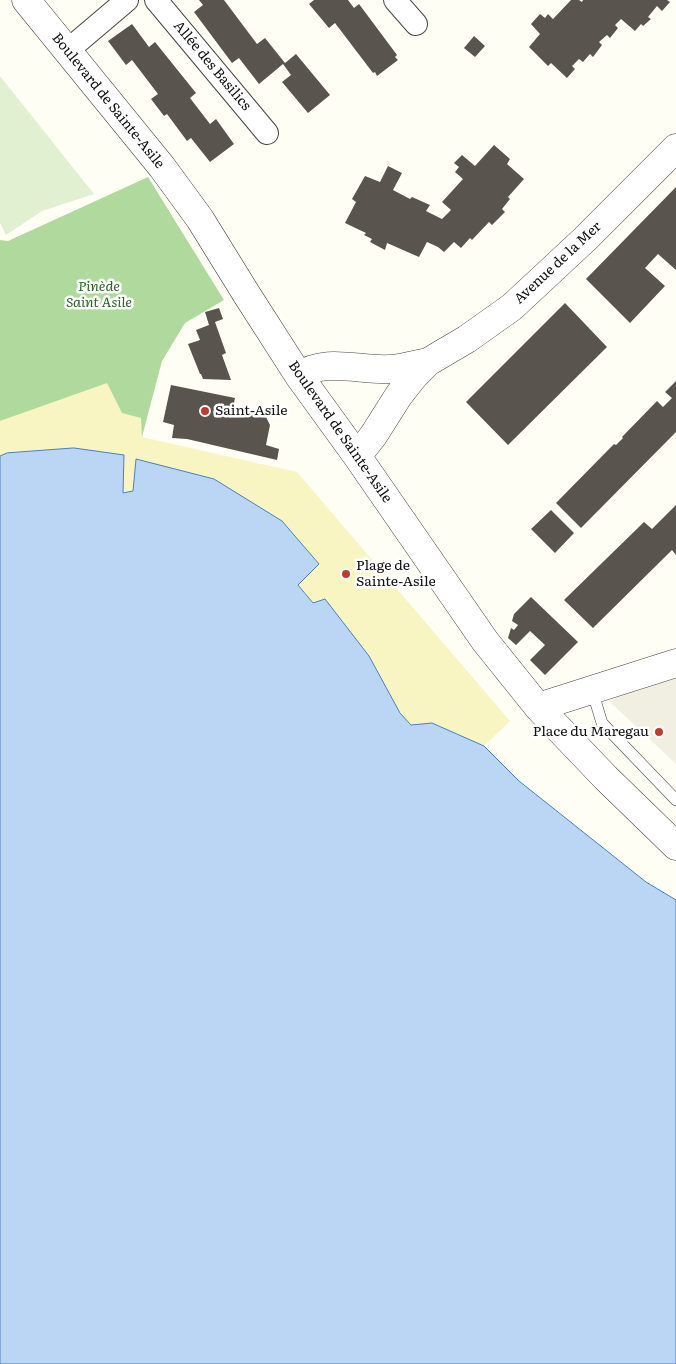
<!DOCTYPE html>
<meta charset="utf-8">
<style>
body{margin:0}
canvas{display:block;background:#fffef5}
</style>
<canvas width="676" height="1364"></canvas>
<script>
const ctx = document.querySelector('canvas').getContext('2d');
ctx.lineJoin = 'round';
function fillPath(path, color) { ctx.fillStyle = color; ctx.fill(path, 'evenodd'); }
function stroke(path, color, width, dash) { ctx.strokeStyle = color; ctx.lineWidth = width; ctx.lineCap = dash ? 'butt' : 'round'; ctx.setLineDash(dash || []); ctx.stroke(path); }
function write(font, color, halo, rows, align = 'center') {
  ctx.font = font + ' Literata,serif'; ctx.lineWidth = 5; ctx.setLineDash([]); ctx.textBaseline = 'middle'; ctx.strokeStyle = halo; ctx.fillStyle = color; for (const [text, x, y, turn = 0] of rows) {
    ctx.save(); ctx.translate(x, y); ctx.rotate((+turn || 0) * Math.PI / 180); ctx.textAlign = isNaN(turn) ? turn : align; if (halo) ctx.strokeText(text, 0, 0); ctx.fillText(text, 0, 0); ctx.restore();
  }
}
fillPath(new Path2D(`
 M148,177L224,300L185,323L162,361L142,437L16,416L0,421V240L8,241Z`), '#b0d99e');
fillPath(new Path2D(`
 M107,383L122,413L141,418L142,437L297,472L510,721L484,746L432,723L411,725L298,584L318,563L282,521L136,459L133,491L123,493L124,455L7,453L0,456V421Z`), '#f8f5c3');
fillPath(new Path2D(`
 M0,76L94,194L42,211L6,235L0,223Z`), '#e0f0d0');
fillPath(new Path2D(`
 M676,678V764L609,701L652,681Z`), '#f0efe2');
const water = new Path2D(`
 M74,448L124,455L123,493L133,491L136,459L214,479L282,521L319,564L298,585L313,603L325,599L369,656L400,713L411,725L432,723L484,746L519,781L646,882L676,900V1364H0V456L7,453Z`);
fillPath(water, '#bbd6f4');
stroke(water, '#4580c9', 1);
fillPath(new Path2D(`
 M199,0H224L257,44L265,38L285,63L296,54L330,95L308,113L282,82L291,75L283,64L259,84L239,58L232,63L194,12L203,5Z
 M314,0H348L354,8L359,4L397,55L395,57L398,60L377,76L375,72L373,73L335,23L329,28L309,4Z
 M571,0H579L582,2L583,0H667L670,2L662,11L657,6L648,17L651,19L643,26L641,24L635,31L621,19L615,25L618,28L610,38L607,35L599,42L602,45L593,57L590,54L583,62L579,59L572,66L575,69L567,78L551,63L548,66L529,47L540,34L531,24L540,14L545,18L548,14L553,19Z
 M132,24L149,47L155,42L196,93L190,98L210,124L216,119L234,144L210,162L191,138L187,141L167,114L164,116L151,99L158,94L132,60L126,65L108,41Z
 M474,36L485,46L475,57L464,48Z
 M494,145L510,159L507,164L524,179L508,197L510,199L502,209L505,212L492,225L489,222L472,240L470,238L461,248L454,242L444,252L438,247L427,242L419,257L387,243L385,250L370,242L372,239L364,235L366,233L345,223L356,202L352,199L365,176L380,182L388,166L402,173L393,190L410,199L412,197L430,205L426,211L442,219L451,210L442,202L463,179L455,172L459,167L454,163L462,155L475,166Z
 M676,187V270L658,254L645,268L665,286L630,323L586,279Z
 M565,303L607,347L508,445L466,402Z
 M219,308L223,319L215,322L226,353L222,355L231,380L203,379L201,374H200L188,344L200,340L196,330L209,325L205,312Z
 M676,381V432L581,528L556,503L614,444L616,445L623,438L622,437L657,401L663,407L672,398L665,392Z
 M171,385L235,398L233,408L266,417L270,425L266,445L279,449L277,460L187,439L172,438L174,425L163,422Z
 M676,505V555L672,550L593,628L564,600L644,522L652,529Z
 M551,510L574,533L555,553L531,529Z
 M531,597L578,642L545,675L530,660L545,645L530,631L516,645L508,638L511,628L514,630L518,625L512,621L514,614Z`), '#59544d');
const service = new Path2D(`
 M592,690L602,723L676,800`);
const minor = new Path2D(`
 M156,0L267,133
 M395,0L416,24
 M67,51L127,0`);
const tertiary = new Path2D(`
 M26,0L162,167L200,219L247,295L299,376L357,456L485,641L538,707L606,778L676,846
 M299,376C326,357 359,371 390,369C403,368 416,364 428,362
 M357,456L373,436L399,395L414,376L428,362L467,339L512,307L585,239L676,148
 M538,707L676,663`);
stroke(service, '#444', 12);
stroke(minor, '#444', 24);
stroke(tertiary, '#444', 29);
stroke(service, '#fff', 11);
stroke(minor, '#fff', 22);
stroke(tertiary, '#fff', 28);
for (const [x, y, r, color] of [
 [205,411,5,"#bc3c2d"],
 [346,574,5,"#bc3c2d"],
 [659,732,5,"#bc3c2d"]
]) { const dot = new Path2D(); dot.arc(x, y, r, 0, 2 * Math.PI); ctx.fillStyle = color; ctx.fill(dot); stroke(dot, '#fff', 2); }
write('14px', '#111', '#fff', [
 ["Allée des Basilics",212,66,50],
 ["Boulevard de Sainte-Asile",108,101,51],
 ["Avenue de la Mer",558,263,-43],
 ["Boulevard de Sainte-Asile",340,432,55]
]);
write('italic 14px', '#266722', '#fff', [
 ["Pinède",99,287],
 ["Saint Asile",99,303]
]);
write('14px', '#111', '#fff', [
 ["Saint-Asile",215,411],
 ["Plage de",356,566],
 ["Sainte-Asile",356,582],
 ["Place du Maregau",649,732,"right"]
], 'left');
</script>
